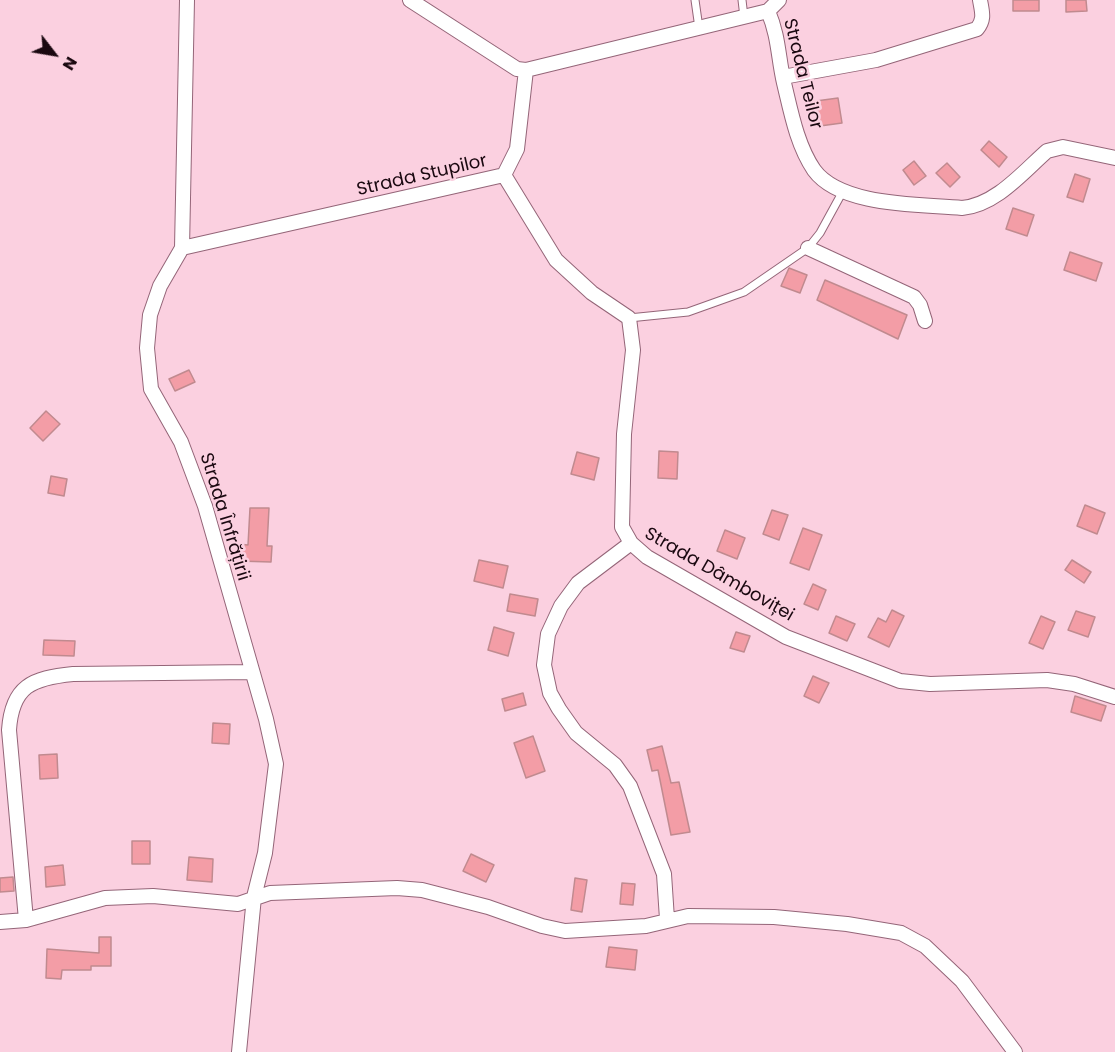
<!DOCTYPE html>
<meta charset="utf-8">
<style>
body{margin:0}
#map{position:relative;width:1115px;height:1052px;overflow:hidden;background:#fbd0e0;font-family:Poppins,sans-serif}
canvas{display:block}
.north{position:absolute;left:24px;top:24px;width:60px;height:60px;-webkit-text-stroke:4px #fbd0e0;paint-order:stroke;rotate:121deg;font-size:16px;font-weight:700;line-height:24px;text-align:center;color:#1a0810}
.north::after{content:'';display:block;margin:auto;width:21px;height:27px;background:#1a0810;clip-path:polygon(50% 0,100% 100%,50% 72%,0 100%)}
</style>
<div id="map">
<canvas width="1115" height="1052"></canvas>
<div class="north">N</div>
</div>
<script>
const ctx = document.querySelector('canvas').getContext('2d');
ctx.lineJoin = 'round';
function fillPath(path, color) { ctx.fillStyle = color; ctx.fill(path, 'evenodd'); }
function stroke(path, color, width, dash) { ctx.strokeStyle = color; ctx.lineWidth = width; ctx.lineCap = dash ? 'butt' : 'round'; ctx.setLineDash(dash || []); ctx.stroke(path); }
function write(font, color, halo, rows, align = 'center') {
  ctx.font = font + ' Poppins,sans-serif'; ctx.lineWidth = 5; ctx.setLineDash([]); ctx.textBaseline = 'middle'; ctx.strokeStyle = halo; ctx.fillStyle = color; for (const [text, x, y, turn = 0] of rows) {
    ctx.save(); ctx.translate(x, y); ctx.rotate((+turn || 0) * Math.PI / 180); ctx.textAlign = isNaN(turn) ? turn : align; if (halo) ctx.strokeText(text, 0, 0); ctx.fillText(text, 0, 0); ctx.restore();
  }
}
const building = new Path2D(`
 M1013,0H1039V11H1013Z
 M1066,0H1086L1087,11L1066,12Z
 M838,98L842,123L820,126L816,101Z
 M989,141L1007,157L999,167L981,150Z
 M914,161L926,176L914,185L903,170Z
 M947,163L960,177L950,187L936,173Z
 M1075,174L1090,179L1083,202L1067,197Z
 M1013,208L1034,215L1027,236L1006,229Z
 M1070,252L1102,263L1096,281L1064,270Z
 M789,268L807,275L800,293L781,286Z
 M825,280L907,315L898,339L817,300Z
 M189,370L195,382L175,391L169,379Z
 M46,411L60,424L43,441L30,428Z
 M659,451L678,452L677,479L658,478Z
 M577,452L599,458L594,480L571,474Z
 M51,476L67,479L64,496L48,493Z
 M1085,505L1105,513L1097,534L1077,526Z
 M250,508H269L267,546H272L271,562L238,561V544L248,545Z
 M772,510L788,515L779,540L763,534Z
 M803,528L822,535L809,570L790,563Z
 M725,530L745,538L737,559L717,551Z
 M479,560L508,566L503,588L474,581Z
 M1072,560L1091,572L1084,583L1065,570Z
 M813,584L826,590L818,610L804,604Z
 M510,594L538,599L535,616L507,611Z
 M892,610L904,616L889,647L868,637L878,618L886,622Z
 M1076,611L1095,617L1088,637L1068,630Z
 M836,616L855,624L847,641L829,633Z
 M1041,616L1055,622L1043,649L1029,643Z
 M494,627L514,633L508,656L488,650Z
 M736,632L750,636L744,652L730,648Z
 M44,640L75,641L74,656L43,655Z
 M813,676L829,683L819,703L804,696Z
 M523,693L526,705L505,711L502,699Z
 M1075,696L1106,706L1101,721L1071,712Z
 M213,723L230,724L229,744L212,743Z
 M533,736L545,771L526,778L514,743Z
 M662,746L671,783L679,782L690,832L671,835L658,770L652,771L647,750Z
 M57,754L58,778L40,779L39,755Z
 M132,841H150V864H132Z
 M471,854L494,865L486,882L463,871Z
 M189,857L213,859L212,882L187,880Z
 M63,865L65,885L46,887L45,867Z
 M13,877L14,891L0,892V878Z
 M575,878L587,880L582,912L571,910Z
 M622,883L635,884L633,905L620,904Z
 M99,937H111V966H91V970H62L61,979L46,978L47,949L99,953Z
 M609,947L637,950L635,970L606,967Z`);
fillPath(building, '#f39da6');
stroke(building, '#c08a8f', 1.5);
const service = new Path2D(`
 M695,0L699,28
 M742,0L744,17
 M629,318L688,312L744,292L808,248L820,233L843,191`);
const minor = new Path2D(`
 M187,0L182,248L160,286L150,315L147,348L151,389L181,442L205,506L266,719L276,764L265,853L254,897L239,1052
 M410,0L517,69L526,70L768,11L779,0
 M768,11C779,37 778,57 784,83C791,112 797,145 814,170C841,207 921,204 962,208C996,205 1023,172 1047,151L1063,147L1115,158
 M783,77L876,60L977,29C985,19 982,12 980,0
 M504,175L556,260L592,293L629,318L633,350L624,434L622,527L631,543L647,557L786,637L900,681L930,684L1047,680L1074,684L1115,697
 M504,175L517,149L526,70
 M182,248L504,175
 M808,248L914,297L920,305L925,321
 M631,543L578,583L561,606L548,634L544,665L550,693L559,709L576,733L615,765L630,786L664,874L667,919
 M26,920L9,730C12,686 32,678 73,674L252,672
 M0,922L26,920L105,898L153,896L238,904L270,893L397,888L422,890L488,907L542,926L565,931L646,926L688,916L774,917L847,924L901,933L925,946L962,981L1015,1052`);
stroke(service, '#946578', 9);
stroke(minor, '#946578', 16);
stroke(service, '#fff', 7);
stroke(minor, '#fff', 14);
write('18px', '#1a0810', '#fbd0e0', [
 ["Strada Teilor",802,74,76],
 ["Strada Stupilor",422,176,-13],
 ["Strada Înfrățirii",224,517,73],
 ["Strada Dâmboviței",719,575,30]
]);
</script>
